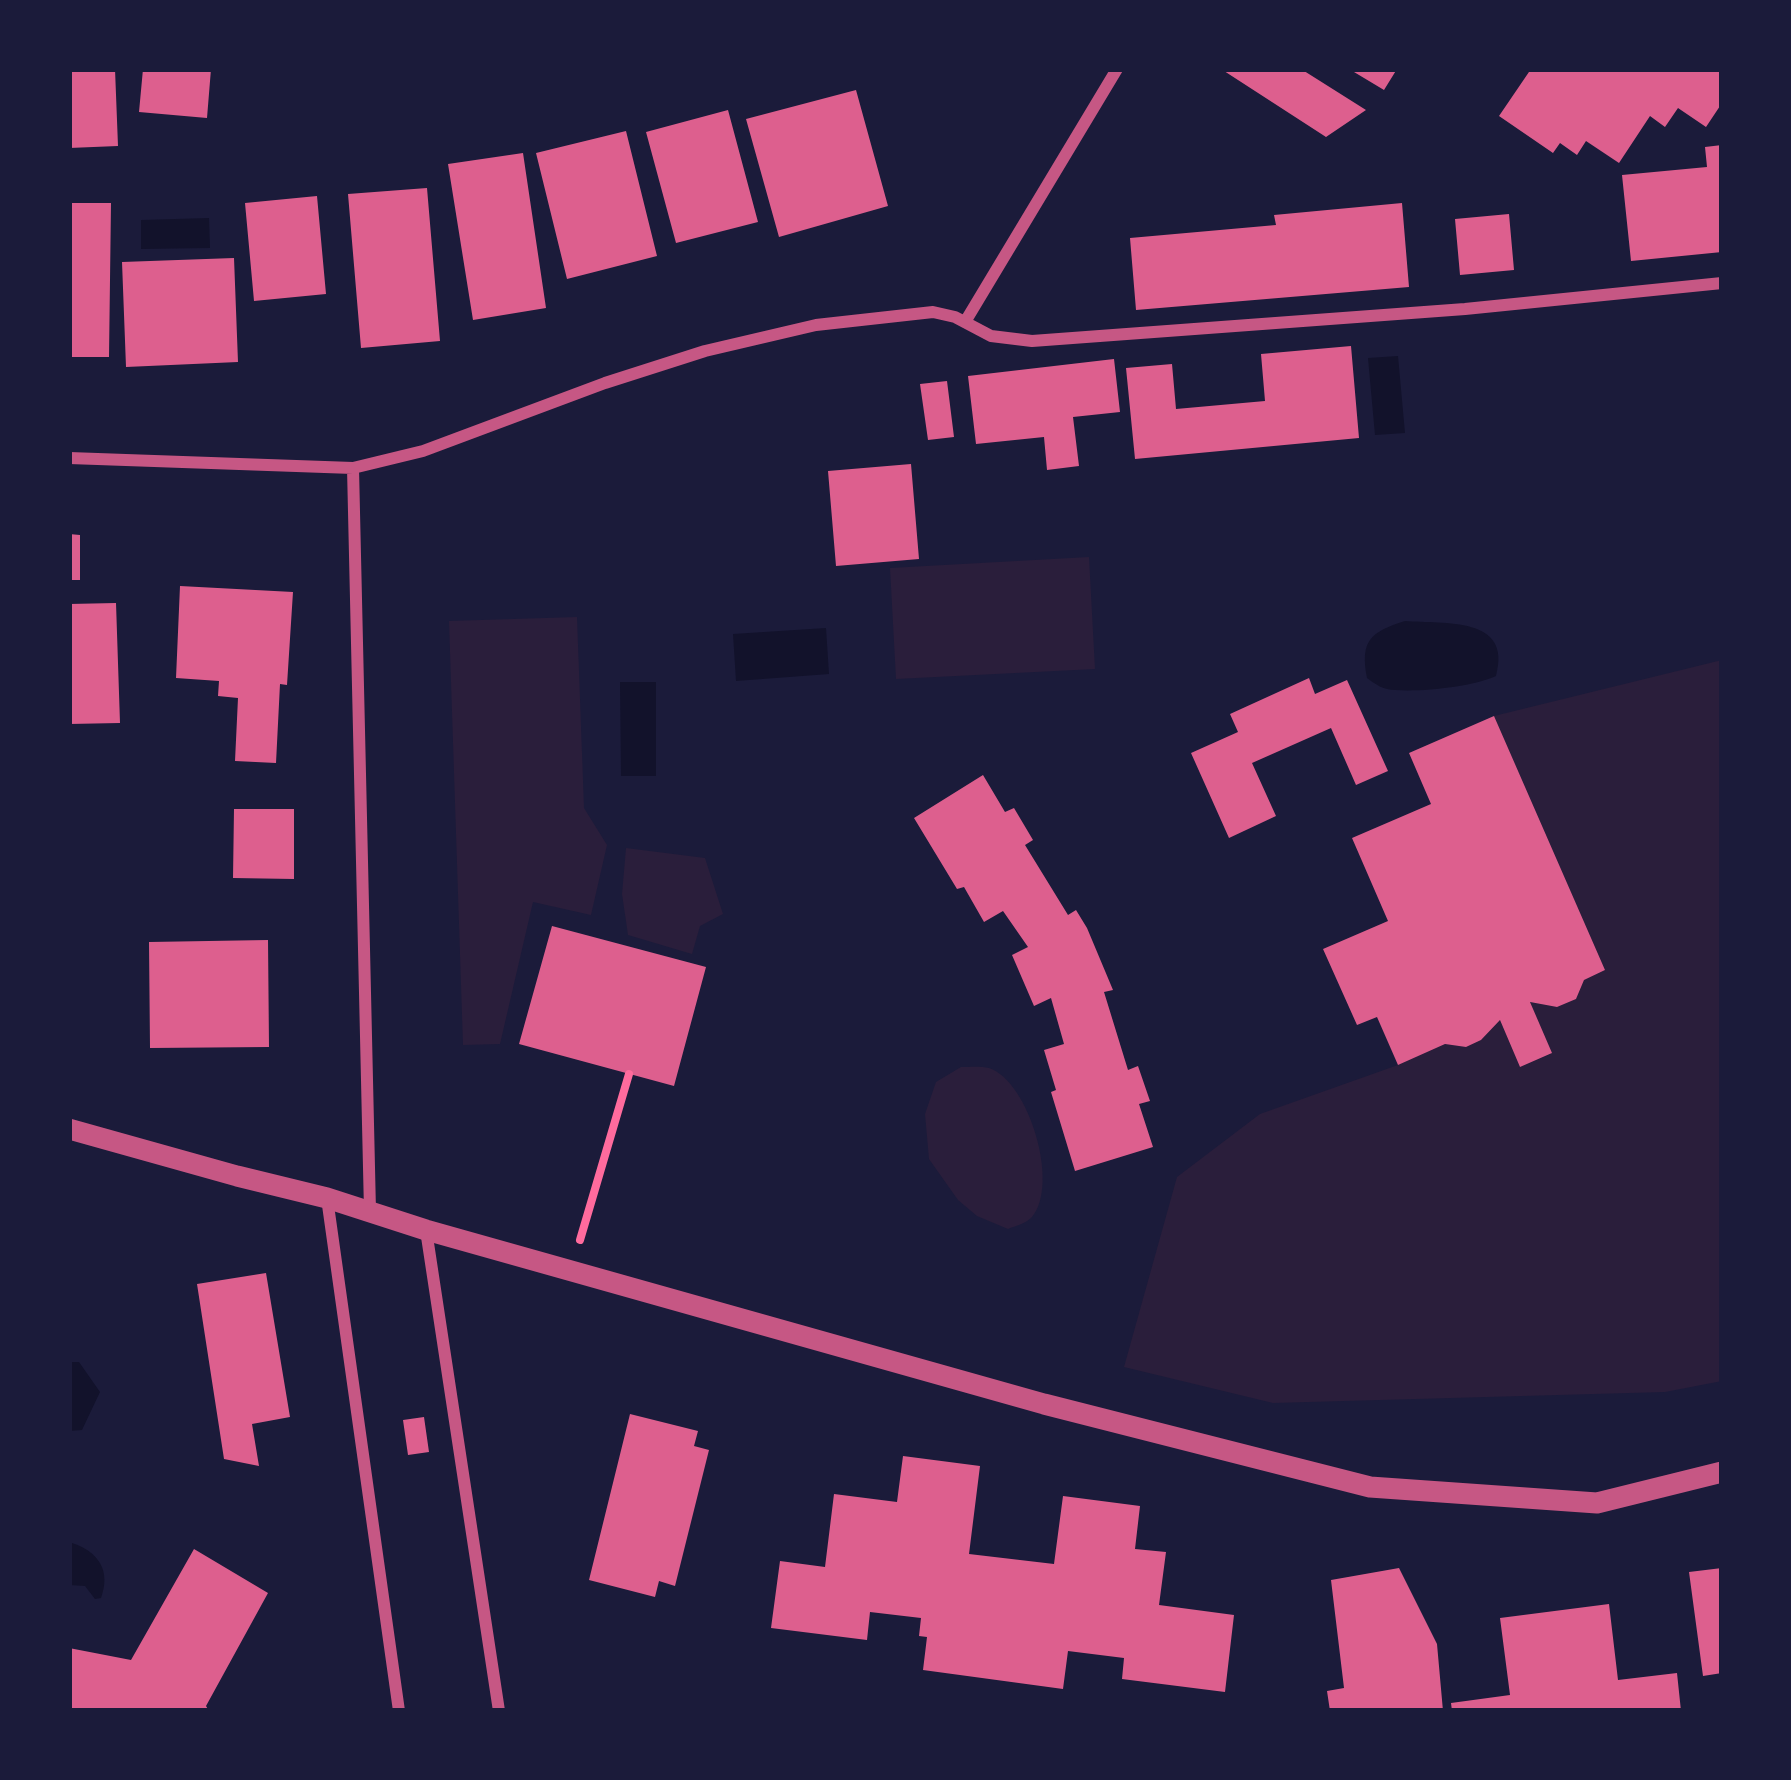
<!DOCTYPE html>
<style>
body{margin:0}
#map{position:relative;width:1791px;height:1780px;overflow:hidden;background:#1b1b3a;font-family:"Titillium Web",sans-serif}
canvas{display:block}
.frame{position:absolute;inset:0;border:72px solid #1b1b3a;pointer-events:none}
</style>
<div id="map">
<canvas width="1791" height="1780"></canvas>
<div class="frame"></div>
</div>
<script>
const ctx = document.querySelector('canvas').getContext('2d');
ctx.lineJoin = 'round';
function fillPath(path, color) { ctx.fillStyle = color; ctx.fill(path, 'evenodd'); }
function stroke(path, color, width, dash) { ctx.strokeStyle = color; ctx.lineWidth = width; ctx.lineCap = dash ? 'butt' : 'round'; ctx.setLineDash(dash || []); ctx.stroke(path); }
fillPath(new Path2D(`
 M1089,557L1095,669L896,679L890,568Z
 M577,617L584,808L607,845L591,915L533,902L500,1044L463,1045L449,621Z
 M1722,660V1381L1665,1392L1273,1403L1124,1367L1177,1177L1260,1114L1398,1065L1445,1044L1466,1047L1481,1040L1500,1020L1520,1067L1551,1054L1530,1002L1557,1007L1576,999L1584,980L1605,970L1494,716Z
 M626,848L705,858L723,914L700,926L692,954L628,935L622,894Z
 M961,1067C969,1067 981,1066 989,1068C1029,1081 1060,1185 1032,1217C1027,1223 1015,1226 1008,1229L977,1216L958,1200L929,1159L925,1114L936,1082Z`), '#2a1e3b');
fillPath(new Path2D(`
 M209,218L210,248L141,249V220Z
 M1398,356L1405,433L1375,435L1368,358Z
 M1405,621C1444,624 1513,616 1496,676C1472,687 1422,692 1395,690C1384,690 1376,685 1367,678C1360,641 1370,632 1405,621Z
 M826,628L829,674L736,681L733,634Z
 M620,682H656V776H621Z
 M69,1362H79L100,1392L82,1430L69,1431Z
 M72,1543C99,1552 111,1571 101,1598L95,1599L85,1586L69,1585V1544Z`), '#12122b');
fillPath(new Path2D(`
 M69,69H115L118,146L69,148Z
 M143,69H211L207,118L139,112Z
 M1221,69H1301L1366,110L1326,137Z
 M1349,69H1397L1384,90Z
 M1531,69H1722V103L1706,127L1678,108L1665,127L1650,116L1619,163L1586,141L1577,155L1560,143L1553,153L1499,116Z
 M856,90L888,206L779,237L746,119Z
 M728,110L758,222L676,243L646,132Z
 M626,131L657,256L567,279L536,153Z
 M1722,145V252L1631,261L1622,175L1707,167L1705,147Z
 M523,153L546,308L473,320L448,164Z
 M427,188L440,341L361,348L348,194Z
 M317,196L326,294L254,301L245,203Z
 M69,203H111L109,357H69Z
 M1402,203L1409,287L1136,310L1130,238L1276,225L1274,215Z
 M1509,214L1514,270L1460,275L1455,219Z
 M234,258L238,362L126,367L122,262Z
 M1351,346L1359,438L1135,459L1126,368L1172,364L1176,409L1265,401L1261,354Z
 M1114,359L1120,412L1073,417L1079,466L1047,470L1044,437L976,444L968,376Z
 M947,381L954,437L928,440L920,384Z
 M911,464L919,559L836,566L828,471Z
 M69,534L80,535V580H69Z
 M180,586L293,592L287,685L280,684L276,763L235,761L238,698L218,696L219,681L176,678Z
 M116,603L120,723L69,724V604Z
 M1309,678L1315,694L1347,680L1388,771L1356,785L1331,728L1252,763L1276,816L1229,838L1191,753L1238,732L1230,714Z
 M1494,716L1605,970L1584,980L1576,999L1557,1007L1530,1002L1552,1053L1520,1067L1500,1020L1481,1040L1466,1047L1445,1044L1398,1065L1377,1017L1357,1025L1323,949L1388,921L1352,838L1431,804L1409,753Z
 M983,775L1005,812L1014,808L1033,840L1025,845L1068,915L1076,910L1087,928L1113,990L1104,992L1128,1070L1138,1066L1150,1101L1139,1104L1153,1147L1075,1171L1051,1092L1056,1090L1044,1050L1064,1044L1051,998L1034,1006L1012,955L1028,947L1003,911L984,922L964,887L957,889L914,818Z
 M234,809H294V879L233,878Z
 M552,926L706,967L674,1086L519,1044Z
 M268,940L269,1047L150,1048L149,942Z
 M266,1273L290,1417L252,1424L259,1466L224,1459L197,1284Z
 M630,1414L698,1431L694,1446L709,1450L675,1586L659,1581L655,1597L589,1580Z
 M424,1417L429,1452L408,1455L403,1420Z
 M903,1456L980,1466L969,1554L1054,1564L1063,1496L1140,1506L1135,1549L1166,1552L1159,1605L1234,1615L1225,1692L1122,1679L1124,1658L1068,1651L1063,1689L923,1670L927,1637L919,1636L921,1618L870,1612L867,1640L771,1628L780,1561L825,1567L834,1494L897,1502Z
 M194,1549L268,1593L206,1706L209,1711H69V1648L131,1660Z
 M1399,1568L1437,1644L1443,1711H1330L1327,1691L1344,1688L1331,1580Z
 M1722,1568V1673L1703,1676L1689,1572Z
 M1609,1604L1618,1680L1677,1673L1681,1711H1452L1451,1703L1510,1695L1500,1618Z`), '#dd5f8e');
stroke(new Path2D(`
 M580,1240L629,1074`), '#ff6b9d', 8);
stroke(new Path2D(`
 M965,322L1117,69
 M69,458L353,468L370,1211
 M353,468L423,451L605,383L705,351L816,325L933,312L955,317L991,336L1032,341L1465,309L1722,283
 M327,1198L399,1711
 M426,1230L499,1711`), '#c65784', 12);
stroke(new Path2D(`
 M69,1129L237,1176L327,1198L426,1230L1044,1404L1370,1487L1597,1503L1722,1472`), '#c65784', 21);
</script>
